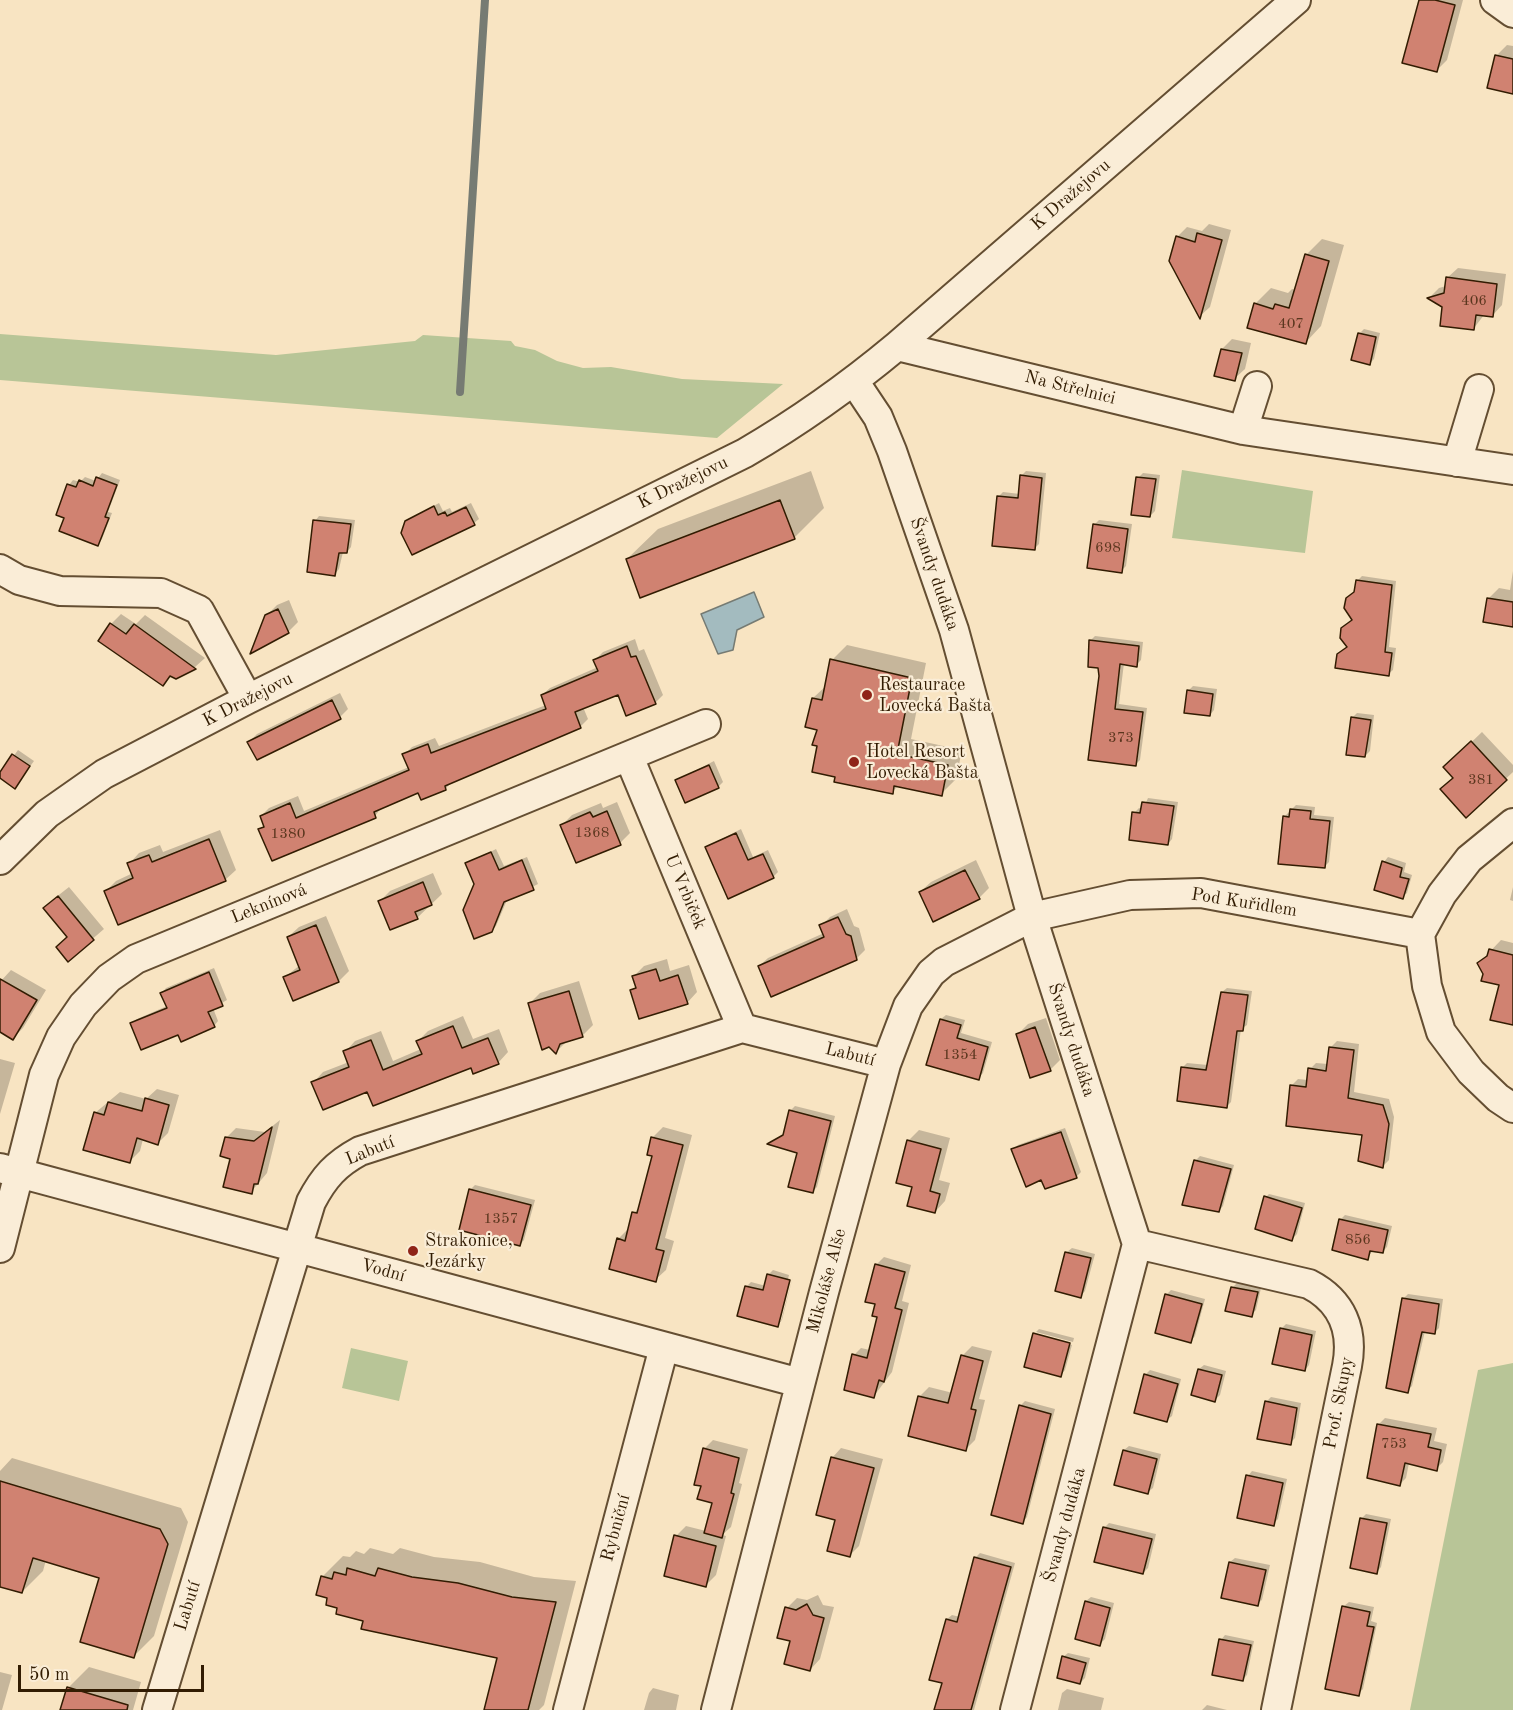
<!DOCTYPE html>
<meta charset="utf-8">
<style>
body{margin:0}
#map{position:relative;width:1513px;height:1710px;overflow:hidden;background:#f8e4c2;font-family:"Old Standard TT",serif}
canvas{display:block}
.scale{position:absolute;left:18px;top:1665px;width:186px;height:27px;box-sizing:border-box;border:3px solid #321c02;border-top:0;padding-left:8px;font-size:18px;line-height:21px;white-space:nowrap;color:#321c02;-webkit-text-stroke:4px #faedd7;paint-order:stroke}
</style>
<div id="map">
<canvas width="1513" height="1710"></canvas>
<div class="scale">50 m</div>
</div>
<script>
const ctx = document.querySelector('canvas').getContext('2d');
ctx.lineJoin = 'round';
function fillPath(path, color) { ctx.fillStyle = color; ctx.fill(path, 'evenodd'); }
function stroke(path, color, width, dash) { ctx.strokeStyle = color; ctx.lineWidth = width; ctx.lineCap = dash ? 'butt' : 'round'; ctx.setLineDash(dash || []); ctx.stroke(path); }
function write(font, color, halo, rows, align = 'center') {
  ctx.font = font + ' "Old Standard TT",serif'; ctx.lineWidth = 4.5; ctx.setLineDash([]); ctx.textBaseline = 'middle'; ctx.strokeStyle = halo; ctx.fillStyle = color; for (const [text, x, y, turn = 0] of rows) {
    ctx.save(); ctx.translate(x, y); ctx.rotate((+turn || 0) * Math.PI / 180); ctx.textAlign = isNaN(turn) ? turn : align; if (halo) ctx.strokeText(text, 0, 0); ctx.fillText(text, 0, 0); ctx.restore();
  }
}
fillPath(new Path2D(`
 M0,334L276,355L415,341L423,335L511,341L515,346L535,350L557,361L583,368L611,367L682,379L783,384L717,438L0,380Z
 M1182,470L1313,491L1305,553L1172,538Z
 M351,1348L408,1361L399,1401L342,1388Z
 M1513,1363V1710H1410L1478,1370Z`), '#b8c597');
const water = new Path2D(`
 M754,592L764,617L737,630L733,650L718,654L701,614Z`);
fillPath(water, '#a3bbbf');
stroke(water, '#767b73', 1.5);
fillPath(new Path2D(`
 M1420,0H1463L1447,60L1437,70Z
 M1507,45L1513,46V92L1489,87L1497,55Z
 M1209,224L1231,230L1210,307L1200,316L1177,237L1187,227L1202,231Z
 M1322,239L1344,245L1321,326L1306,342L1255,304L1271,288L1288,293L1292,289L1296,290L1306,255Z
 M1458,268L1506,274L1502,305L1492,316L1484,315L1474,328L1429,298L1439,288L1446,286L1447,278Z
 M1364,329L1380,333L1374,359L1369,364L1360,333Z
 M1232,339L1251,343L1245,369L1234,379L1222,349Z
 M811,471L824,508L794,538L627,559L658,529Z
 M1026,471L1046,473L1039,544L1035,548L998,497L1003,492L1020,494L1021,476Z
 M102,473L120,480L108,512L112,513L102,539L98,544L66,518L69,485L73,480L80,482L85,477L96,481Z
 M1143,473L1160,475L1155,511L1150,516L1138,478Z
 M439,503L443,511L450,508L452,512L471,503L479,519L474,523L406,521Z
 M319,516L355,520L351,547L347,552H343L339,569L335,574L315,521Z
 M1099,520L1132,524L1126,566L1121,571L1094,525Z
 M1513,571V626L1489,598L1499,588L1510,590Z
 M1362,576L1396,581L1389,647L1396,648L1393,670L1388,674L1348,647L1357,581Z
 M289,600L298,622L288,632L266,616L277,605Z
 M121,614L136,624L145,615L205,658L195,667L176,678L171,675L162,684L111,624Z
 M1095,636L1143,642L1141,660L1136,665L1124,663L1119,704L1147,708L1140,760L1135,765L1100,676L1091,640Z
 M635,639L639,651L644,649L663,695L655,703L619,693L583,707L588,719L580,727L454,780L445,789L419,791L382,807L375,816L260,830L265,825L261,816L269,808L298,796L304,811L409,767L404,755L412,747L435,738L439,746L546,705L542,695L550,688L598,667L595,660L603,652Z
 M847,645L926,663L911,739L962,750L956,779L941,794L899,785L892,792L836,775L819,745L813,698L827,685L832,660Z
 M1193,686L1217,689L1214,710L1210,715L1188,691Z
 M340,693L348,709L340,717L249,742L257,734Z
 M1357,713L1374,715L1370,751L1365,756L1353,717Z
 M1482,732L1513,765V772L1466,816L1455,777L1456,757Z
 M18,750L34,761L15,787L0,775Z
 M714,761L723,782L718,787L677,780Z
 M1148,798L1178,802L1172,839L1168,844L1134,813L1139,808L1143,809Z
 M617,802L630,833L620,843L562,825L572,815L601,803L603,808Z
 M1296,805L1315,807L1314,815L1334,817L1329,862L1324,867L1284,817Z
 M741,829L753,857L768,850L778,872L773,877L706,847Z
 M220,830L236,870L225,880L106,891L116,881L133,873L129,864L139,853L160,845L163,852Z
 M496,849L504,866L527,857L538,884L507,900L496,926L491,931L467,864Z
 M1388,857L1406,863L1404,872L1412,875L1407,893L1402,897L1384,862Z
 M976,860L989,888L979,898L920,892L931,882Z
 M433,873L442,894L417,918L380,901L390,891Z
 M69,887L104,929L68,960V936L55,898Z
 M1513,887V901L1510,900Z
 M847,909L854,926L859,928L865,950L856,959L759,966L768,958L824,933L821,926L830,917Z
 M326,916L349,971L339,981L294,999L285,977L300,965L288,937L299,927Z
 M1501,940L1513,943V1024L1501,984L1485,974L1479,963Z
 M667,959L670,971L689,965L697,992L687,1003L632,991L637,985L634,976L644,966Z
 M214,968L227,1000L213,1008L218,1021L214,1026L179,1033L132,1023L137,1019L167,1006L162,993L166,988Z
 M11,970L46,990L23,1028L13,1038L0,1031V982Z
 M579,981L593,1025L582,1036L566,1042L556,1052L529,1004L540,993Z
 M1227,988L1252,991L1247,1025L1241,1029L1231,1102L1226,1107L1183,1067L1187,1063L1208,1065L1222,992Z
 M946,1015L965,1020L961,1033L992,1042L983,1073L978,1078L941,1019Z
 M463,1016L473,1039L499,1029L508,1052L498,1063L368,1090L313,1083L323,1072L349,1062L345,1052L355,1041L381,1031L393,1061L421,1049L418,1041L428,1031Z
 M1046,1018L1060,1060L1050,1070L1018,1034L1028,1024Z
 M1337,1041L1359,1044L1354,1092L1389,1099L1394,1117L1389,1160L1383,1166L1363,1134L1291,1086L1298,1079L1308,1080L1310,1069L1316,1063L1328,1064L1330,1048Z
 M0,1059L15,1063L0,1114Z
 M157,1089L179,1095L168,1133L158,1143L143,1139L140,1151L130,1161L95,1113L120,1092L146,1099Z
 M795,1106L835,1116L817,1187L812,1192L799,1152L770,1143L785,1133L790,1111Z
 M280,1120L267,1173L251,1192L232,1158L227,1137L236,1128L265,1132Z
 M663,1127L692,1135L665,1238L674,1241L666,1270L655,1280L618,1239L628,1229L634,1213L641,1206L653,1155L649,1154L653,1137Z
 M1065,1128L1081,1172L1076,1177L1042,1178L1013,1149L1018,1145Z
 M919,1130L950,1138L939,1180L950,1183L945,1201L935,1212L913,1186L897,1182L909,1140Z
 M1200,1156L1234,1165L1223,1206L1219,1211L1195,1161Z
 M475,1185L535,1200L524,1240L520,1245L460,1229L471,1189Z
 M1269,1194L1305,1203L1297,1234L1292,1239L1264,1199Z
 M1345,1215L1392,1226L1387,1247L1382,1252L1373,1250L1367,1259L1340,1220Z
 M1072,1248L1095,1254L1085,1291L1081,1296L1067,1252Z
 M884,1257L911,1265L902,1301L909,1303L892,1372L874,1396L854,1355L861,1348L870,1350L878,1316L876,1265Z
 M773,1270L789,1275L778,1321H781L793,1276L782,1320L778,1325L746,1287L751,1282L766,1286L768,1275Z
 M1237,1283L1261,1288L1256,1310L1251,1315L1232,1288Z
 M1171,1290L1205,1299L1195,1336L1191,1341L1166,1295Z
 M1408,1294L1443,1299L1439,1328L1435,1332L1425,1331L1412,1386L1407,1391L1403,1299Z
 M1286,1324L1316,1331L1309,1365L1305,1370L1281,1329Z
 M1039,1329L1074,1338L1073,1342L1036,1332Z
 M1035,1332V1335L1072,1345L1065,1370L1061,1375L1026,1366Z
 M972,1346L992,1351L979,1399L985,1400L975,1440L965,1450L919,1397L929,1387L953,1393L962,1356Z
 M1204,1365L1226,1371L1220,1395L1215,1400L1199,1369Z
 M1150,1370L1181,1379L1172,1416L1167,1420L1145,1375Z
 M1271,1397L1301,1403L1295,1438L1290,1443L1266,1402Z
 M1025,1401L1055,1409L1027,1517L1023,1522L1020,1406Z
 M1385,1418L1437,1428L1434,1441L1447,1444L1443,1462L1436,1469L1409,1463L1406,1478L1399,1485L1379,1424Z
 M713,1440L748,1449L739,1483L742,1484L731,1527L722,1535L726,1536L716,1575L706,1585L676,1536L686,1526L706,1531L714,1502L703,1485L704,1449Z
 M1129,1446L1161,1454L1153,1488L1148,1492L1124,1450Z
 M841,1448L883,1459L859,1546L850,1555L837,1519L832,1458Z
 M12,1458L181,1508L188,1522L154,1636L133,1657L101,1577L46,1560L43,1571L22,1592L0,1585V1471Z
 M1252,1471L1287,1479L1278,1519L1273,1524L1248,1476Z
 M1366,1514L1391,1519L1381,1567L1377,1572L1361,1519Z
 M1109,1523L1156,1534L1148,1568L1143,1573L1104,1528Z
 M370,1548L393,1554L400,1548L434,1557L480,1562L534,1577L576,1581L544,1705L539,1710H485L499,1656L363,1628L365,1620L339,1607L328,1596L322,1577L343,1556L350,1557L356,1551L364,1554Z
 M980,1553L1015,1563L974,1710H936L944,1682L947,1619L952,1615L960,1617L975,1558Z
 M1235,1558L1270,1565L1262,1600L1257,1604L1230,1562Z
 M818,1595L823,1605L834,1607L820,1659L810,1670L792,1640L787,1608L797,1598L807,1600Z
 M1091,1597L1114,1603L1105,1639L1100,1644L1086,1601Z
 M1349,1602L1374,1607L1371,1621L1377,1623L1363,1689L1358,1694L1327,1687L1344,1606Z
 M1225,1635L1254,1641L1247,1675L1243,1679L1221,1640Z
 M1068,1653L1090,1658L1085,1678L1080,1683L1063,1657Z
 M89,1667L141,1682L133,1710H62L68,1688Z
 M0,1672L12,1675L2,1710H0Z
 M653,1688L679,1695L676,1710H644L649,1693Z
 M1067,1689L1104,1698L1101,1710H1058L1062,1693Z
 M1207,1705L1227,1710H1202Z`), '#0003');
stroke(new Path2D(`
 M460,392L485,0`), '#767b73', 8);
const building = new Path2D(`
 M1419,0H1435L1455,5L1437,72L1402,63Z
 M1495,55L1513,59V94L1487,88Z
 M1197,233L1222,240L1200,319L1169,261L1176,236L1195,242Z
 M1305,254L1329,261L1306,344L1247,328L1254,303L1273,309L1275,304L1289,308Z
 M1446,277L1497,284L1493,317L1476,315L1474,330L1440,326L1442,307L1427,298L1444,293Z
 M1358,333L1376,337L1370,365L1351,360Z
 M1221,349L1242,353L1235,381L1214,376Z
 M1020,475L1042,478L1035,550L992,546L997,496L1018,498Z
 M96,477L117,485L105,517L109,518L98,546L59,531L64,518L56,515L67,484L76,487L79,480L93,486Z
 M1136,477L1156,479L1150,517L1131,515Z
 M780,500L795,539L640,598L626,559Z
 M434,506L438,515L445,512L447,516L466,507L475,525L412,555L401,533L405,521Z
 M313,520L351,524L347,553H339L335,576L307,572Z
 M1093,524L1128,529L1122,573L1087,568Z
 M1356,580L1392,585L1385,652L1392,653L1389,676L1335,668L1337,654L1347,647L1340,638L1341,628L1352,620L1344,608L1346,598L1354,592Z
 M1487,598L1513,602V627L1483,622Z
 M278,609L289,633L250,654L265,615Z
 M110,623L126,634L134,624L196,669L176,679L170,676L163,686L98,641Z
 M1089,640L1139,646L1137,667L1120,664L1115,709L1143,712L1136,766L1088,760L1099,676L1098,668L1088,667Z
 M627,646L631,657L636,656L656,704L626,716L618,695L575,712L581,728L445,786L446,790L421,800L418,793L374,812L376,818L272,861L258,829L264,827L260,816L290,803L296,818L409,770L402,754L428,744L431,753L546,709L541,695L598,671L593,660Z
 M830,659L912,678L897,754L948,765L942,796L894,786L893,794L834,782L835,777L812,772L817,746L812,745L817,730L805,727L812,698L822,700Z
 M1187,690L1213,694L1210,716L1184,713Z
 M332,700L341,719L257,760L247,742Z
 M1351,717L1371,720L1365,757L1346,755Z
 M1471,741L1507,780L1466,818L1440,789L1453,778L1443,767Z
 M12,754L30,766L15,789L0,778V772Z
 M709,765L719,788L685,803L675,780Z
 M1142,802L1174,806L1168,845L1129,840L1132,812L1140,813Z
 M1290,809L1311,811L1310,819L1330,821L1325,868L1278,864L1283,816L1289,817Z
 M607,811L621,845L576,863L560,825L590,812L593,817Z
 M736,833L748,860L763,854L774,878L728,899L705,847Z
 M209,839L226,881L118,925L104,891L133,878L127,863L149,855L152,862Z
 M491,852L499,870L522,860L534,890L504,902L492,932L474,939L463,910L474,884L465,863Z
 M1382,861L1402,868L1400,877L1409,879L1403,899L1374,890Z
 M965,870L980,899L933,922L919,892Z
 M423,882L432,905L415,912L418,919L390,930L378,901Z
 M58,896L94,940L68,962L56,947L67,937L43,908Z
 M838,917L846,934L851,936L857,960L771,997L758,966L824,937L819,925Z
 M316,925L339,982L293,1001L283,977L300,970L287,937Z
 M1489,949L1513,955V1025L1490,1020L1499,985L1481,981L1483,974L1477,963L1487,956Z
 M656,969L660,981L678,975L688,1004L639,1019L630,990L636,988L632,976Z
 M209,972L223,1006L208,1012L215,1027L181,1042L178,1035L141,1050L130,1023L167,1008L160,993Z
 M0,979L37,1000L13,1040L0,1032Z
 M569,991L583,1037L560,1044L556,1054L549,1047L542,1050L528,1003Z
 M1221,992L1248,995L1243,1031H1237L1227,1108L1177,1101L1181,1067L1206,1070Z
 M940,1019L961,1025L957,1038L988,1047L979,1080L926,1065Z
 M453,1026L462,1048L488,1038L499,1064L473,1074L471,1068L373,1106L367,1092L323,1110L311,1082L349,1067L343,1051L371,1040L383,1070L422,1054L416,1041Z
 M1035,1027L1051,1071L1030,1078L1016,1034Z
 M1329,1047L1354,1050L1348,1098L1383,1105L1389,1124L1383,1168L1358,1161L1362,1135L1286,1126L1290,1085L1306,1087L1308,1068L1326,1071Z
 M145,1098L169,1105L158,1145L137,1138L130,1163L83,1150L94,1112L104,1115L108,1102L142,1111Z
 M789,1110L831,1121L813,1193L788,1187L797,1153L767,1144L783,1135Z
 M272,1127L258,1184H254L252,1194L223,1187L230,1159L220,1156L225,1137L254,1141Z
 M1061,1132L1077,1178L1045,1189L1041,1180L1026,1187L1011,1149Z
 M651,1137L683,1145L656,1249L664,1251L656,1282L609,1269L617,1238L625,1241L632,1212L637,1213L652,1156L647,1155Z
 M907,1140L941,1149L930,1191L940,1194L935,1213L907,1206L912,1187L896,1183Z
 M1194,1160L1231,1169L1219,1212L1182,1205Z
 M469,1189L531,1205L520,1246L459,1230Z
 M1264,1196L1302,1208L1292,1241L1255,1229Z
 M1339,1219L1388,1230L1383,1253L1370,1251L1368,1260L1332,1250Z
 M1065,1252L1091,1258L1081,1298L1055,1291Z
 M875,1264L905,1272L895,1308L902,1310L884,1382L879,1380L874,1398L844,1390L852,1354L867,1358L877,1317L872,1316L875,1304L865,1302Z
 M767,1274L790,1280L778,1327L737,1316L745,1286L763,1290Z
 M1231,1287L1258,1292L1252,1317L1225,1311Z
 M1165,1294L1202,1304L1191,1343L1155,1333Z
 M1402,1298L1439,1304L1435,1334L1422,1332L1408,1393L1386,1388Z
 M1280,1328L1312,1335L1305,1371L1272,1364Z
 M1033,1333L1070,1343L1061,1377L1024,1367Z
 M961,1355L983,1361L971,1409L976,1410L966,1451L908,1436L918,1396L948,1403Z
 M1198,1369L1222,1375L1215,1402L1191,1395Z
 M1144,1374L1178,1384L1167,1422L1134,1413Z
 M1265,1401L1297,1408L1291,1445L1257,1439Z
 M1019,1405L1051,1414L1023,1524L991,1515Z
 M1377,1424L1431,1434L1428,1447L1441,1450L1437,1471L1405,1463L1400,1486L1367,1478Z
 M703,1448L739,1458L731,1493L734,1494L722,1538L704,1533L712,1503L697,1499L701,1486L694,1485Z
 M1123,1450L1157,1459L1148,1494L1114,1485Z
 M831,1457L874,1468L850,1557L827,1551L835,1520L816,1515Z
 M1246,1475L1283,1483L1274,1526L1237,1518Z
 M0,1481L160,1529L168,1544L134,1658L80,1642L99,1578L33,1558L22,1593L0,1587Z
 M1360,1518L1387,1523L1377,1574L1350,1568Z
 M1103,1527L1152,1539L1143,1574L1094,1562Z
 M674,1535L716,1546L706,1587L664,1576Z
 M974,1557L1011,1567L971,1710H934L942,1683L929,1680L946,1619L957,1622Z
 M1229,1562L1266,1570L1258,1606L1221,1598Z
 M347,1568L375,1576L378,1568L412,1577L458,1583L512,1597L556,1602L528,1710H484L497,1658L361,1629L363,1621L336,1614L337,1608L326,1605L327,1598L316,1595L321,1576L332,1579L334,1572L346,1575Z
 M1085,1601L1110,1608L1100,1646L1075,1639Z
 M807,1604L813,1615L824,1618L810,1671L784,1664L790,1641L777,1638L785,1607L796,1610Z
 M1342,1606L1370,1612L1367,1626L1374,1627L1359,1696L1325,1689Z
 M1219,1639L1251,1645L1243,1681L1212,1675Z
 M1062,1656L1086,1663L1080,1684L1057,1678Z
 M67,1687L128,1705L127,1710H60Z`);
fillPath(building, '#d08271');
stroke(building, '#321c02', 1.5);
const minor = new Path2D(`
 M1495,0L1513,13
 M897,346L1243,430L1513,470
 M854,381L878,417L892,451L954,630L1032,917L1137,1244L1015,1710
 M1243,430L1257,386
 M1457,462L1479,389
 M0,569L19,580L60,591L161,593L199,610L248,699
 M629,757L742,1028
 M1513,823L1469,859L1442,894L1420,934L1427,986L1441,1032L1471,1072L1498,1098L1513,1108
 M0,860L47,814L104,774L248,699L745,453C800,421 849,386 897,346L1296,0
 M0,1168L800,1383
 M1137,1244L1309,1284C1342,1301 1354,1330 1347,1366L1276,1710
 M0,1248L44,1075L61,1037L83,1005L109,978L136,959L706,724
 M157,1710L311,1202C324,1177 336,1164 360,1151L742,1028L886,1064
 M568,1710L664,1347
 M716,1710L824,1292L886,1064L908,1006L931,973L944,962L1032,917L1130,895L1201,893L1420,934`);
stroke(minor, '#644e32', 32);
stroke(minor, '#faedd7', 28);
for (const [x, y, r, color] of [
 [867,695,6,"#8f2418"],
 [854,762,6,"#8f2418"],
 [413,1251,6,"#8f2418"]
]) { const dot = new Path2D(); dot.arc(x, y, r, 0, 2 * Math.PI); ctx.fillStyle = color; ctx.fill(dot); stroke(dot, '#faedd7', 2); }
write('15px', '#5a361e', null, [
 ["406",1474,301],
 ["407",1291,324],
 ["698",1108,548],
 ["373",1121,738],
 ["381",1481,780],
 ["1368",592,833],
 ["1380",288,834],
 ["1354",960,1055],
 ["1357",501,1219],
 ["856",1358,1240],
 ["753",1394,1444]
]);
write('18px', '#321c02', '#faedd7', [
 ["K Dražejovu",1071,195,-41],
 ["Na Střelnici",1070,388,14],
 ["K Dražejovu",683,483,-26],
 ["Švandy dudáka",934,574,71],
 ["K Dražejovu",248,700,-27],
 ["U Vrbiček",685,892,67],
 ["Pod Kuřidlem",1244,903,9],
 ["Leknínová",269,904,-22],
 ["Švandy dudáka",1071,1040,72],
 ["Labutí",850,1055,14],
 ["Labutí",370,1151,-22],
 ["Vodní",383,1271,15],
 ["Mikoláše Alše",827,1281,-75],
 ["Prof. Skupy",1339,1403,-79],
 ["Švandy dudáka",1065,1525,-75],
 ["Rybniční",616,1528,-75],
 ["Labutí",188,1606,-73]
]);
write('18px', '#321c02', '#faedd7', [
 ["Restaurace",879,685],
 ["Lovecká Bašta",879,706],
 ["Hotel Resort",866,752],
 ["Lovecká Bašta",866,773],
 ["Strakonice,",425,1241],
 ["Jezárky",425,1262]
], 'left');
</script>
